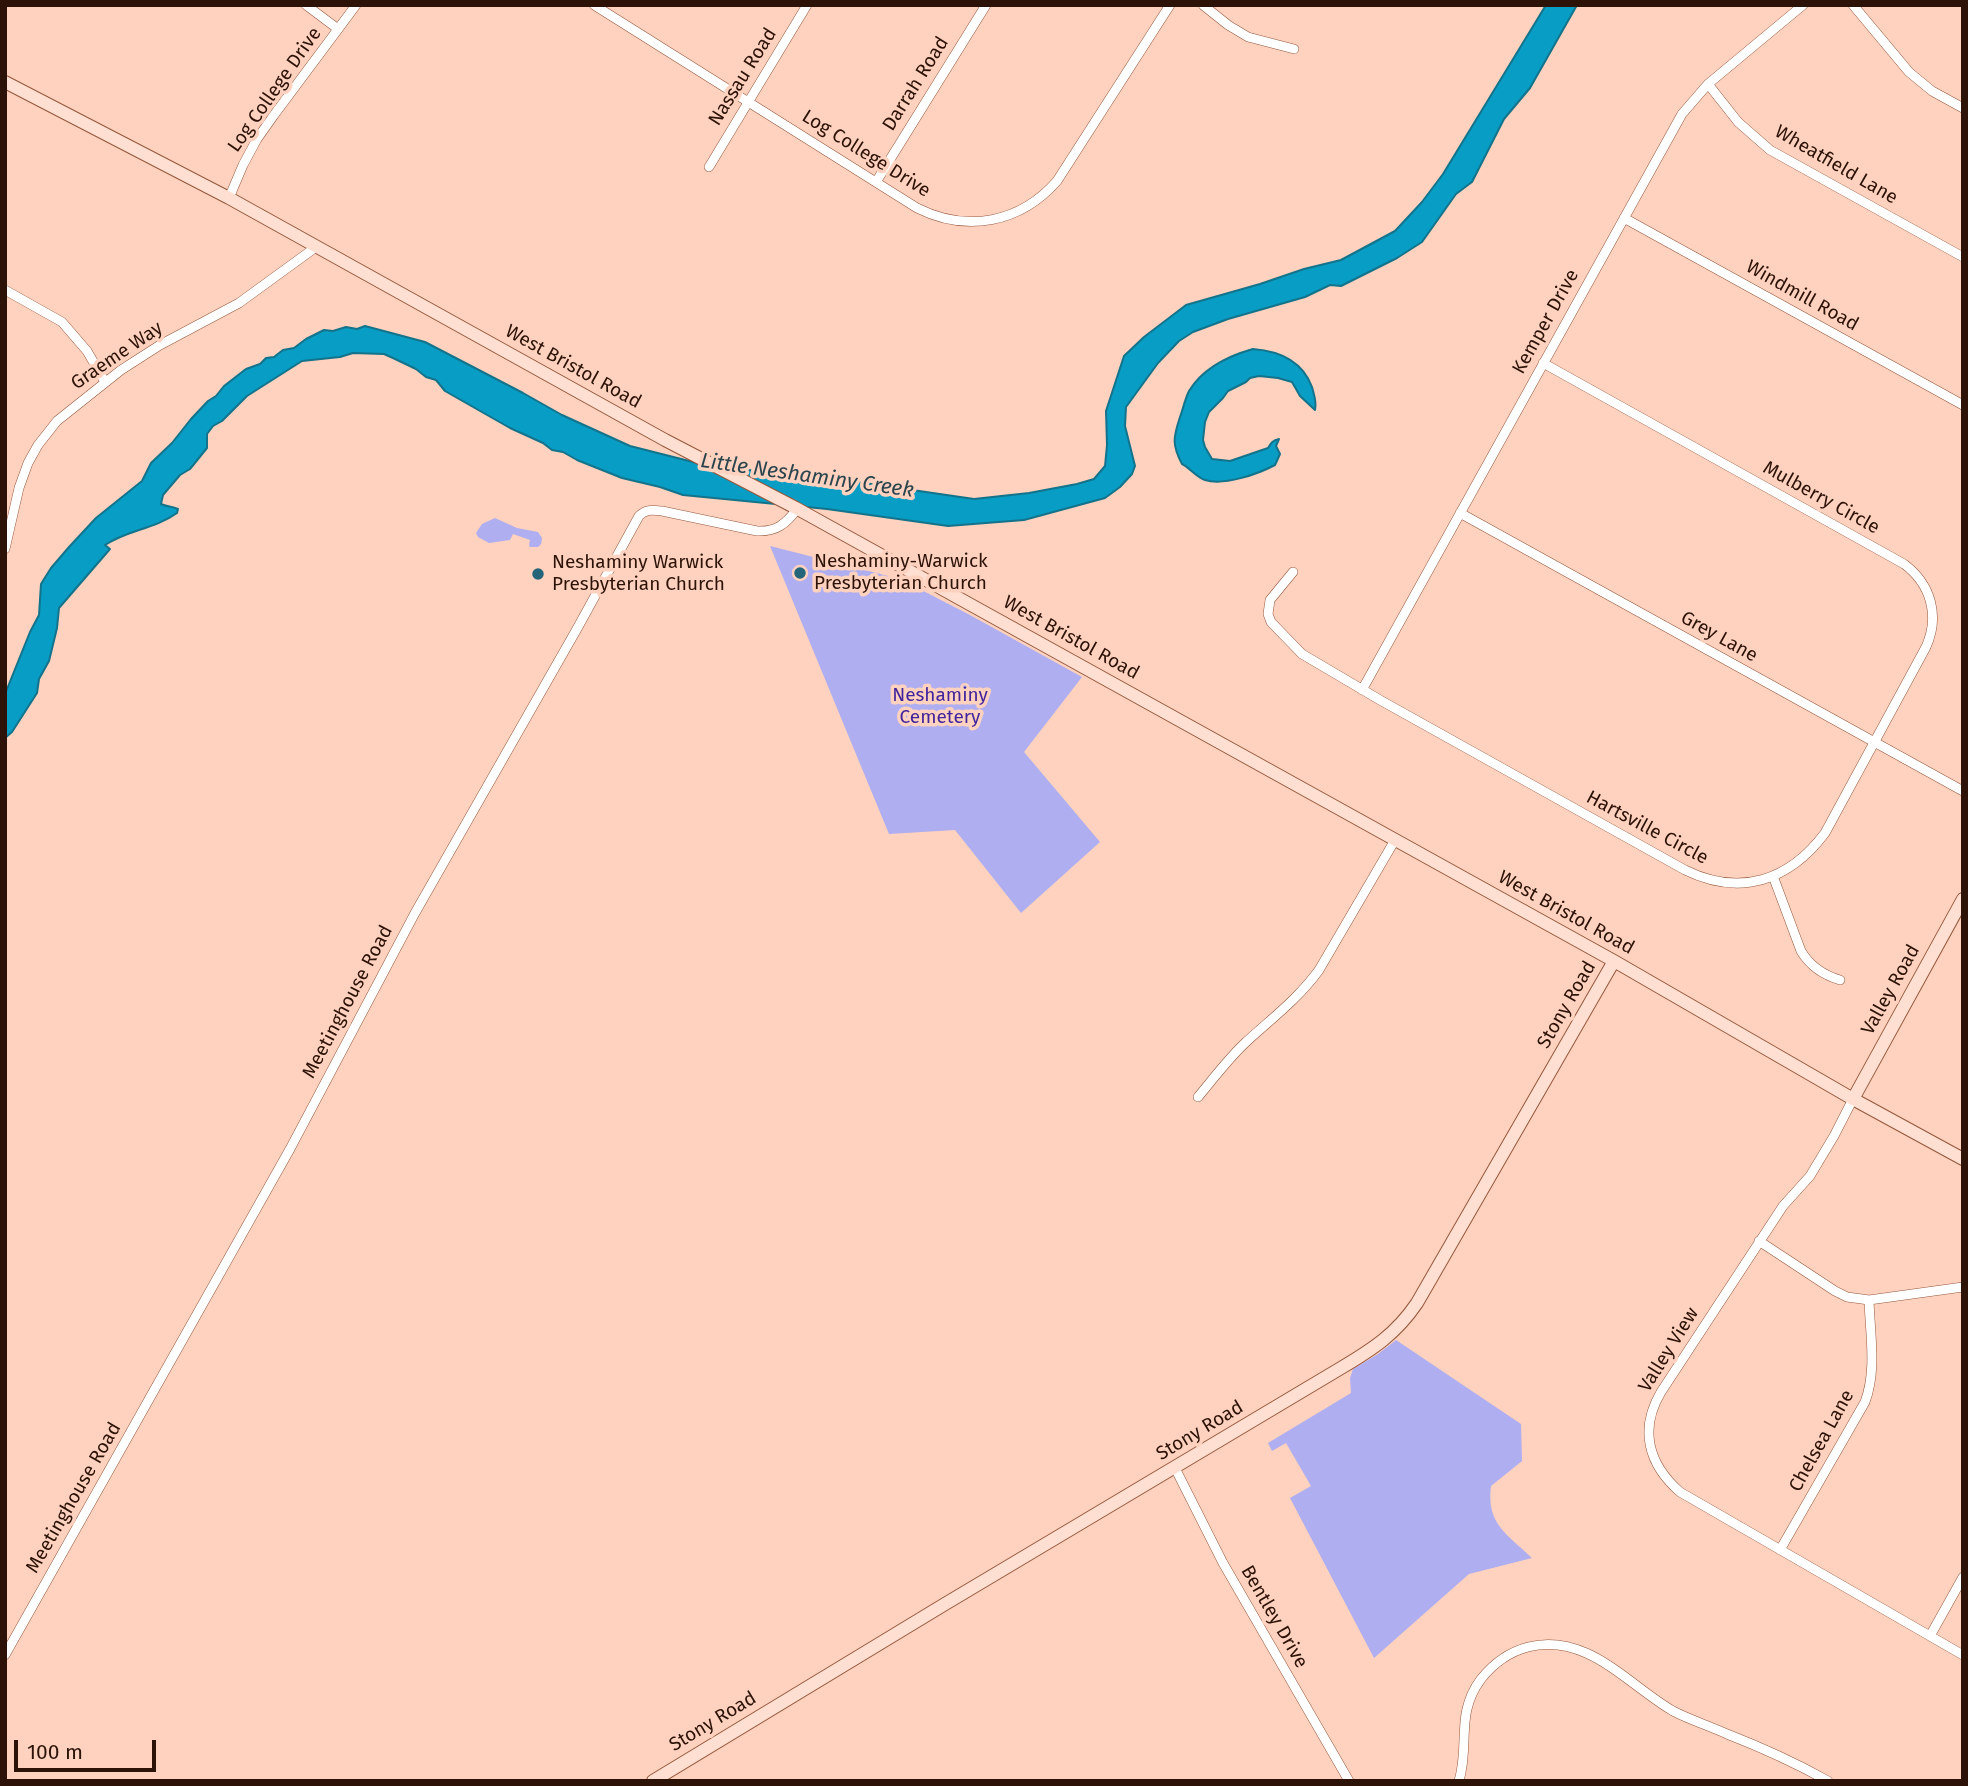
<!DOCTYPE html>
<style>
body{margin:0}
#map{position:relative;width:1968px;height:1786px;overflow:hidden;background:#fed2bf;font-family:"Fira Sans",sans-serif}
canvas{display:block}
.frame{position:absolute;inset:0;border:7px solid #2c1207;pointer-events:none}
.scale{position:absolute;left:14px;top:1740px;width:142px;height:32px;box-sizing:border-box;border:4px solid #2c1207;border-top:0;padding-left:9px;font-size:21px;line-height:24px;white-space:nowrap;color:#2c1207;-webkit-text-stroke:5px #fed2bf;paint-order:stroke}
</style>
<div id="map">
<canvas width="1968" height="1786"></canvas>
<div class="frame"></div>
<div class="scale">100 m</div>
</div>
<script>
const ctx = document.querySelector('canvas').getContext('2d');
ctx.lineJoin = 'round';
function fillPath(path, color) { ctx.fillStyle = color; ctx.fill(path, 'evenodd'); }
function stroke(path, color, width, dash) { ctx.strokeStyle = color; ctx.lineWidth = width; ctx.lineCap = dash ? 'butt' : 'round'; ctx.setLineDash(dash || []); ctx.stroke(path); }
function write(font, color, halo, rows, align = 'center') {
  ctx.font = font + ' "Fira Sans",sans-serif'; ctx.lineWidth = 7; ctx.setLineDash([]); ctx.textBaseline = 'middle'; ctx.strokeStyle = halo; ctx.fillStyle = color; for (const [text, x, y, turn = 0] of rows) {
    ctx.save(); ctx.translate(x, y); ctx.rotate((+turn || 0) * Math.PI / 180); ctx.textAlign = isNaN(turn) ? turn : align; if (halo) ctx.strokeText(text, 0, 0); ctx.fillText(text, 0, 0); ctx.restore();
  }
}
fillPath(new Path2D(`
 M495,518L517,528L538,532L542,538L541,544L538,547H530L529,545L530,540L513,534L510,540L489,543L478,537L476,533L482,524Z
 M770,546L900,579L970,615L1082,677L1024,752L1100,842L1021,913L955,830L889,834Z
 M1396,1340L1521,1424L1522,1461L1491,1486C1486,1524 1507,1534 1532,1558L1469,1574L1374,1658L1290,1498L1311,1486L1286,1443L1272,1451L1268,1443L1351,1393L1350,1378L1353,1369L1378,1354Z`), '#aeaef0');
const water = new Path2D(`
 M1546,5H1577L1530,88L1504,119L1472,182L1456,194L1422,242L1397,258L1341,286L1330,285L1305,297L1228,319L1193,332L1179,341L1158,363L1126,407L1125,426L1135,466L1132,474L1120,487L1105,498L1024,520L948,526L827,509L683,495L660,487L622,478L577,460L563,452L552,450L543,443L510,428L445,391L436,380L426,377L416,369L393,358L384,354L353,353L340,357L302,361L247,396L222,421L213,426L207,434V448L190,469L180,475L163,495L161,504C167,507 172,506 178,509L177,513C155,529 127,530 105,545L110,549L59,608L57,628L49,661L39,679L37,693L12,732L5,738V694L30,632L39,615L41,584L51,568L69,547L96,518L142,481L151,463L172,443L191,419L208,401L216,396L224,386L246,369L260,364L266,358L274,357L283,350L294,348L306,339L324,330L333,331L346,327L357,329L365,326L425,342L523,393L562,415L630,446L709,466L830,478L974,499L1029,493L1077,484L1094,479L1105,466L1107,445L1106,411L1124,356L1144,337L1186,305L1260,284L1304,269L1341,260L1395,231L1422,202L1443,174Z
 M1253,349C1279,351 1302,360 1312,387C1314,395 1317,402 1315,410L1300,396L1292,382L1278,378L1259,376L1250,378L1246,382L1228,391L1223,398L1209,412L1205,422L1203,440L1205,447L1212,459L1230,461L1268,448C1271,443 1273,440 1279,439L1276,446L1280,454L1275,465C1258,474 1224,486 1205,480C1196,477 1190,468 1182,464C1172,445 1173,438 1180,417C1183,409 1185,399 1189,391C1203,368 1228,356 1253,349Z`);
fillPath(water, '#089dc4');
stroke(water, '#13738b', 2);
const street = new Path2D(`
 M306,5L338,29
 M594,5L917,208C967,233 1020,223 1057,181L1170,5
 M1203,5L1228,25L1248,37L1294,49
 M1853,5L1909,72L1932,91L1963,108
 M1708,84L1738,122L1770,150L1963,257
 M709,167L807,5
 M876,182L986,5
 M229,198L243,165L257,139L274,115L356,5
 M1624,218L1963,405
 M5,290L62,322L87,351L105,382
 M1460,513L1963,791
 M5,549L19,488L28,463L38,445L57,421L121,370L160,345L239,303L316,247
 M1293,572L1270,600L1268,614L1271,622L1302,654L1380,700L1685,870C1740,897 1789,881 1825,833L1926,647C1940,616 1931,584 1904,564L1543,363
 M1362,690L1682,114L1708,84L1803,5
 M1773,876L1801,951C1810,966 1823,975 1840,980
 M1198,1097C1213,1079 1228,1059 1245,1043C1271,1019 1298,999 1319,970L1395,840
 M1853,1099L1834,1136L1810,1176L1783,1206L1661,1392C1639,1429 1648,1464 1680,1492L1963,1655
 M1759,1241L1835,1291L1847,1297L1869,1300L1963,1287
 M1175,1468L1223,1563L1349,1781
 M1780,1550L1865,1402C1877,1370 1870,1334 1869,1300
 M1930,1636L1963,1577
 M5,1655L290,1149L415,913L578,627L639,516C646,509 652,510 662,511L757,531C776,532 786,524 797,509
 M1459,1781C1470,1744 1455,1714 1481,1679C1493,1664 1509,1652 1528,1647C1587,1632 1628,1685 1673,1711C1690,1720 1710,1726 1727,1734C1763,1748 1794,1762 1828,1781`);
const secondary = new Path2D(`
 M5,82L229,198L665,440L796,508L1614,961L1853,1099L1963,1159
 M1853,1099L1963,899
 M653,1781L945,1604L1341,1368C1373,1349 1396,1334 1417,1303L1614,961`);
stroke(street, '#96573b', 10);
stroke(secondary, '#96573b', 14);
stroke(street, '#fff', 9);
stroke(secondary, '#fedfd1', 12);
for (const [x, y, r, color] of [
 [800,573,7,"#25657a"],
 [538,574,7,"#25657a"]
]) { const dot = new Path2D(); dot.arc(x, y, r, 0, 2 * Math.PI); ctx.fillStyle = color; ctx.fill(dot); stroke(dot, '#fed2bf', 2.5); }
write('19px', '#2c1207', '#fed2bf', [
 ["Nassau Road",743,77,-58],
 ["Darrah Road",916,84,-58],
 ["Log College Drive",275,90,-55],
 ["Log College Drive",866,154,32],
 ["Wheatfield Lane",1836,165,30],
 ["Windmill Road",1802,296,29],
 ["Kemper Drive",1546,322,-61],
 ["Graeme Way",117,356,-34],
 ["West Bristol Road",573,367,29],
 ["Mulberry Circle",1821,498,29],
 ["Grey Lane",1719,637,29],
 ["West Bristol Road",1071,638,29],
 ["Hartsville Circle",1647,828,28],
 ["West Bristol Road",1566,913,29],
 ["Valley Road",1891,990,-61],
 ["Meetinghouse Road",348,1002,-62],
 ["Stony Road",1567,1005,-60],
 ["Valley View",1669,1350,-58],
 ["Stony Road",1200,1431,-31],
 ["Chelsea Lane",1822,1441,-61],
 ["Meetinghouse Road",74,1498,-60],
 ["Bentley Drive",1274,1617,60],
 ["Stony Road",713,1722,-31]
]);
write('19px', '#2c1207', '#fed2bf', [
 ["Neshaminy-Warwick",814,562],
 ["Presbyterian Church",814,584],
 ["Neshaminy Warwick",552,563],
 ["Presbyterian Church",552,585]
], 'left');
write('19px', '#3f249d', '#fed2bf', [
 ["Neshaminy",940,696],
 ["Cemetery",940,718]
]);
write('italic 21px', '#2a444e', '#fed2bf', [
 ["Little Neshaminy Creek",807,476,8]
]);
</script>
